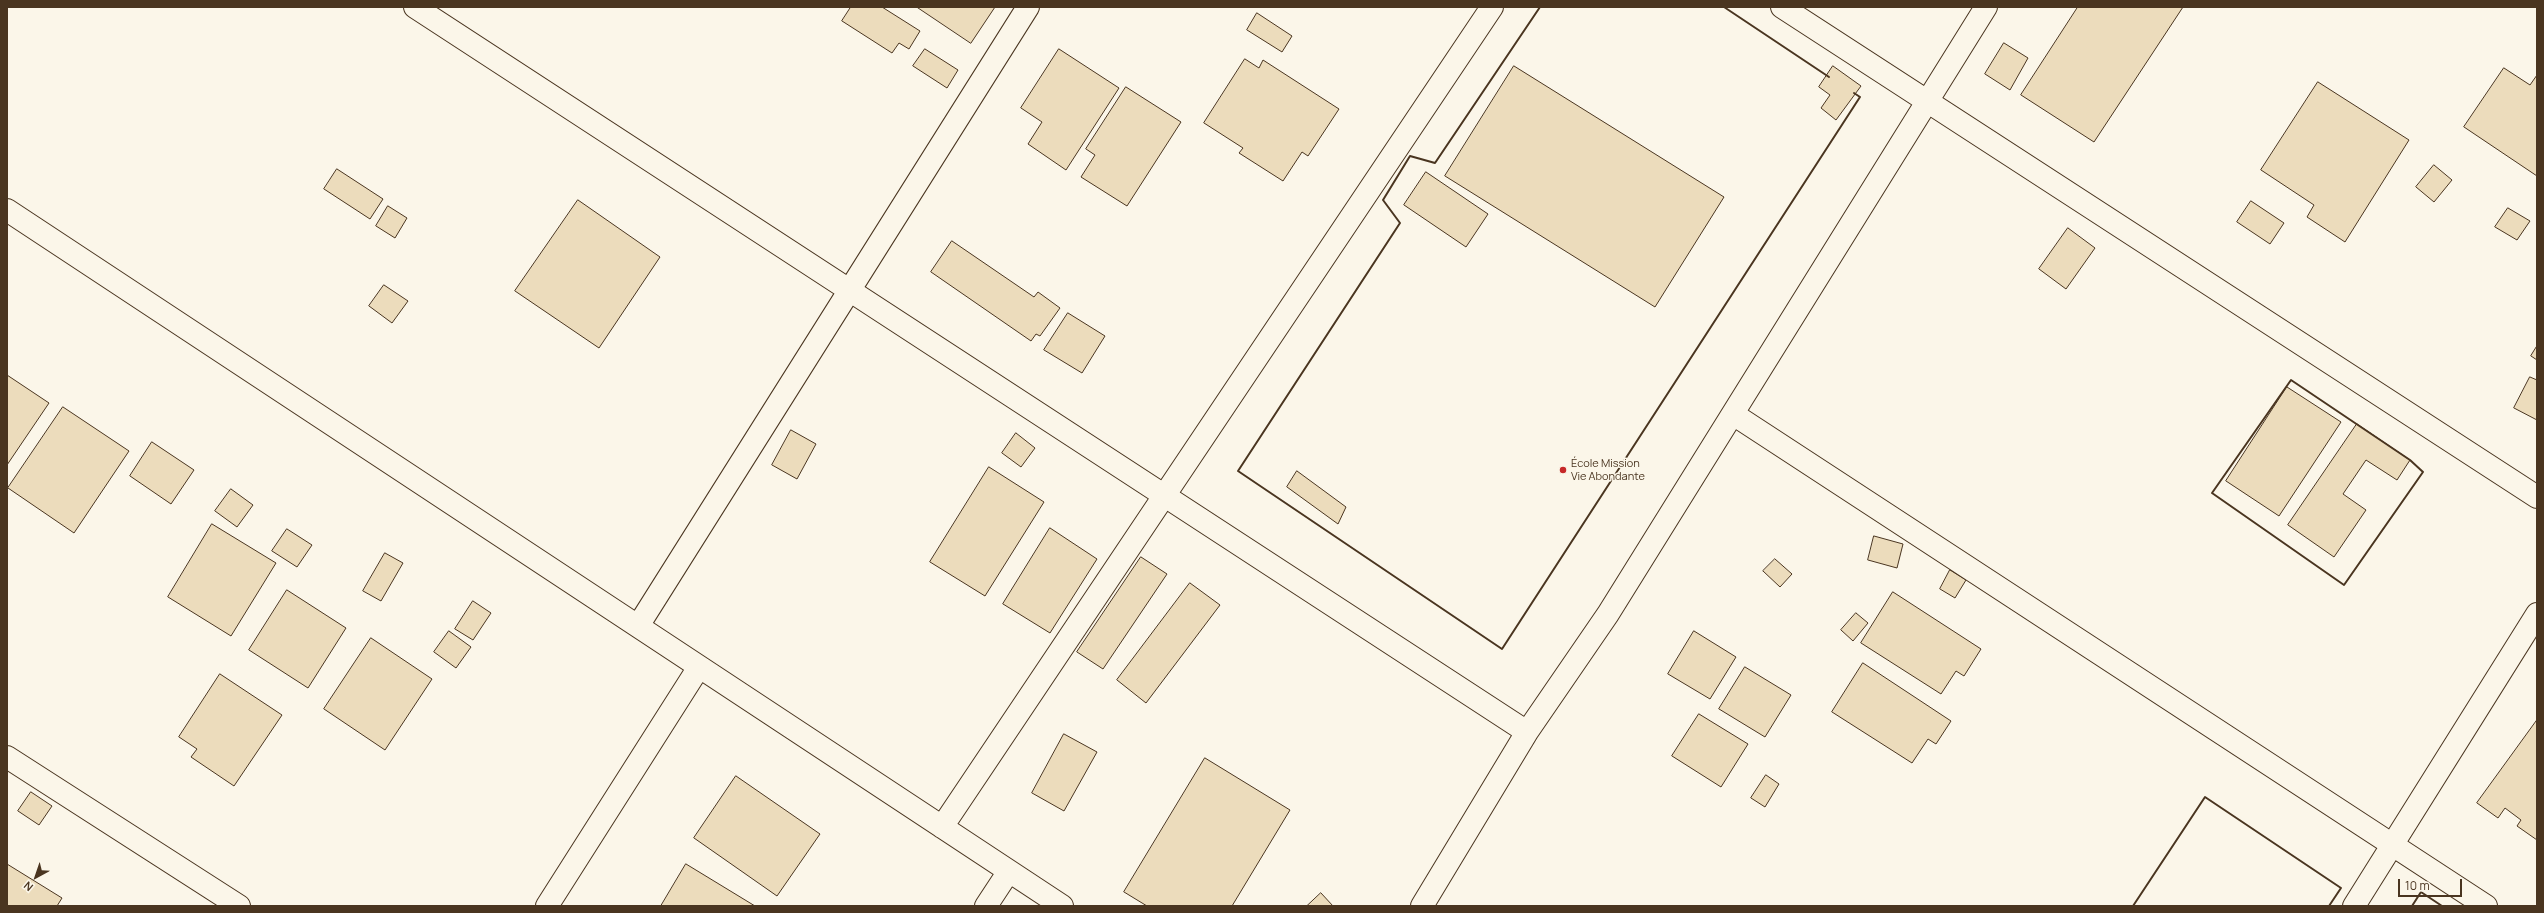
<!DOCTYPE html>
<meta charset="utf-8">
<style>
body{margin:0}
#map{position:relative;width:2544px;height:913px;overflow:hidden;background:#fbf6e9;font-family:Manrope,sans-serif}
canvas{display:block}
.frame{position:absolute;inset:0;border:8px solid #4a3520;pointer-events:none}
.north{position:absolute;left:16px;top:857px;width:40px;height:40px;-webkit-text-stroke:3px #fbf6e9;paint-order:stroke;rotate:220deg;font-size:11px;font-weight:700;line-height:16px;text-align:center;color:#4a3520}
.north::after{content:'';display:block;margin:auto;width:14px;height:18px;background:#4a3520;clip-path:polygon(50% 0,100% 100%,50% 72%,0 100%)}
.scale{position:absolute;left:2398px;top:879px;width:64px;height:18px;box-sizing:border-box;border:2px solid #4a3520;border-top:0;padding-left:5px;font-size:12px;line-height:14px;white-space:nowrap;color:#4a3520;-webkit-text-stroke:3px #fbf6e9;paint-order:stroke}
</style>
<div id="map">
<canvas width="2544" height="913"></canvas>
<div class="frame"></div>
<div class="north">N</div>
<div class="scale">10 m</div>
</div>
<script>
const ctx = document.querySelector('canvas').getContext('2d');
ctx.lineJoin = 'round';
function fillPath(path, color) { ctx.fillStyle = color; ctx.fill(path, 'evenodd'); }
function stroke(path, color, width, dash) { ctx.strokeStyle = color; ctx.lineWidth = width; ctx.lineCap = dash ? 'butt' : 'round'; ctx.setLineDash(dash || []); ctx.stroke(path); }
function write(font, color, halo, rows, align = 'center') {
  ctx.font = font + ' Manrope,sans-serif'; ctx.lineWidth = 3; ctx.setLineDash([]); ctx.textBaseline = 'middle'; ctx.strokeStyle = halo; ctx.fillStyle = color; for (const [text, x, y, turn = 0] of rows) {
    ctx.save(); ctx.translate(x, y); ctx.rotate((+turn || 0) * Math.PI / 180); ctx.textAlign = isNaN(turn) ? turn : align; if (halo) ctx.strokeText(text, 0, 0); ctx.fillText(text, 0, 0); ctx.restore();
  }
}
const building = new Path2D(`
 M851,7H882L920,31L909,49L899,43L892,53L842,21Z
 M917,7H995L971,43Z
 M2078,7H2183L2094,142L2021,95Z
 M1257,13L1292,36L1282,52L1247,30Z
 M2004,43L2028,58L2010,90L1985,74Z
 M925,49L958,70L947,88L913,66Z
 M1059,49L1119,88L1066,170L1028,144L1042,122L1021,108Z
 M1245,59L1259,68L1263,60L1339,109L1308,156L1302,152L1283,181L1239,153L1243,148L1204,123Z
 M1514,66L1724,197L1655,307L1445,176Z
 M1833,66L1861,86L1836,120L1821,108L1830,95L1819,87Z
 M2504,68L2530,85L2537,75V176L2464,127Z
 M2318,82L2409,140L2345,242L2307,217L2314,205L2261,170Z
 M1126,87L1181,122L1127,206L1081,177L1095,155L1086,149Z
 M2434,165L2452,180L2434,202L2416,187Z
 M337,169L383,199L370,219L324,189Z
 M1426,172L1488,214L1466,247L1404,205Z
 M578,200L660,257L599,348L515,291Z
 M2251,201L2284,223L2270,244L2237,222Z
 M388,206L407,218L395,238L376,226Z
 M2508,208L2530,221L2517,240L2495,227Z
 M2068,228L2095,248L2066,289L2039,269Z
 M952,241L1034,297L1038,292L1060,308L1040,336L1036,334L1031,341L931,272Z
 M384,285L408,301L392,323L369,306Z
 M1068,313L1105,336L1082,373L1044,350Z
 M2537,346V360L2531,356Z
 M7,375L49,403L7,465Z
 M2530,377L2537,380V420L2514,408Z
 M2287,387L2341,422L2279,516L2226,481Z
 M63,407L129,451L74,533L8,488Z
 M2357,424L2410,460L2397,480L2366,460L2343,494L2366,510L2334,557L2288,525Z
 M791,430L816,444L797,479L772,465Z
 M1016,433L1035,448L1021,467L1002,453Z
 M152,442L194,470L171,504L130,476Z
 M989,467L1044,502L985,596L930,562Z
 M1297,471L1346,507L1338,524L1287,487Z
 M231,489L253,505L237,527L215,511Z
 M212,524L276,563L231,636L168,597Z
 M1050,528L1097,559L1050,633L1003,604Z
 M287,529L312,545L297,567L272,551Z
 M1874,536L1903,544L1897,568L1868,560Z
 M385,553L403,563L381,601L363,591Z
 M1141,557L1167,574L1103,669L1077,652Z
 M1775,559L1792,574L1780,587L1763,571Z
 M1950,570L1966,580L1955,598L1940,589Z
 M1190,583L1220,605L1146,703L1117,680Z
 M287,590L346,628L308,688L249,650Z
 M1893,592L1981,649L1964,676L1956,671L1941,694L1861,643Z
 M473,601L491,613L473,640L455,629Z
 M1856,613L1868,623L1853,641L1841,630Z
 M449,631L471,647L456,668L434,652Z
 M1694,631L1736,657L1710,699L1668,674Z
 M371,638L432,679L385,750L324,709Z
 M1863,663L1951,721L1936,744L1928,739L1912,763L1832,712Z
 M1745,667L1791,695L1765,737L1719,709Z
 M220,674L282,715L234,786L191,757L197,749L179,737Z
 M1699,714L1748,744L1721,787L1672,756Z
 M2537,720V840L2517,826L2521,820L2505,808L2498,818L2477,803Z
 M1064,734L1097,752L1064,811L1032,793Z
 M1205,758L1290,810L1232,906H1147L1124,892Z
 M1766,775L1779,784L1765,807L1751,798Z
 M736,776L820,834L777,896L694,838Z
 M31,792L52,806L39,825L18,811Z
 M7,864L62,898L57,906H7Z
 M686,864L755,906H661Z
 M1321,893L1333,906H1307Z`);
fillPath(building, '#ecdcbc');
stroke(building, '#4a3520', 1);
const minor = new Path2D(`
 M415,7L1527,732
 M1782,7L2537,497
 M7,210L1062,906
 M1733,414L2486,906
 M638,626L1028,7
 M7,757L239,906
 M942,827L1492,7
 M547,906L699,667
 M986,906L1009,871
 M1422,906L1527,732L1608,614L1986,7
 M2354,906L2537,614`);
stroke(minor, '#4a3520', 24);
stroke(minor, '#fbf6e9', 22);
stroke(new Path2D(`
 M1540,7L1435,163L1410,156L1383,200L1400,223L1238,471L1502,649L1860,97L1854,93
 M1724,7L1829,77
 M2291,380L2410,460L2423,472L2344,585L2212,493Z
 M2133,906L2205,797L2341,888L2329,906
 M2412,906L2421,892L2442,906`), '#4a3520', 2);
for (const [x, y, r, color] of [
 [1563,470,4,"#c62828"]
]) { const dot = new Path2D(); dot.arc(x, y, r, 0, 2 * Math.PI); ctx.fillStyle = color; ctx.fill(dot); stroke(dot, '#fbf6e9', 1.5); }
write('11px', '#4a3520', '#fbf6e9', [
 ["École Mission",1571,464],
 ["Vie Abondante",1571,477]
], 'left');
</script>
